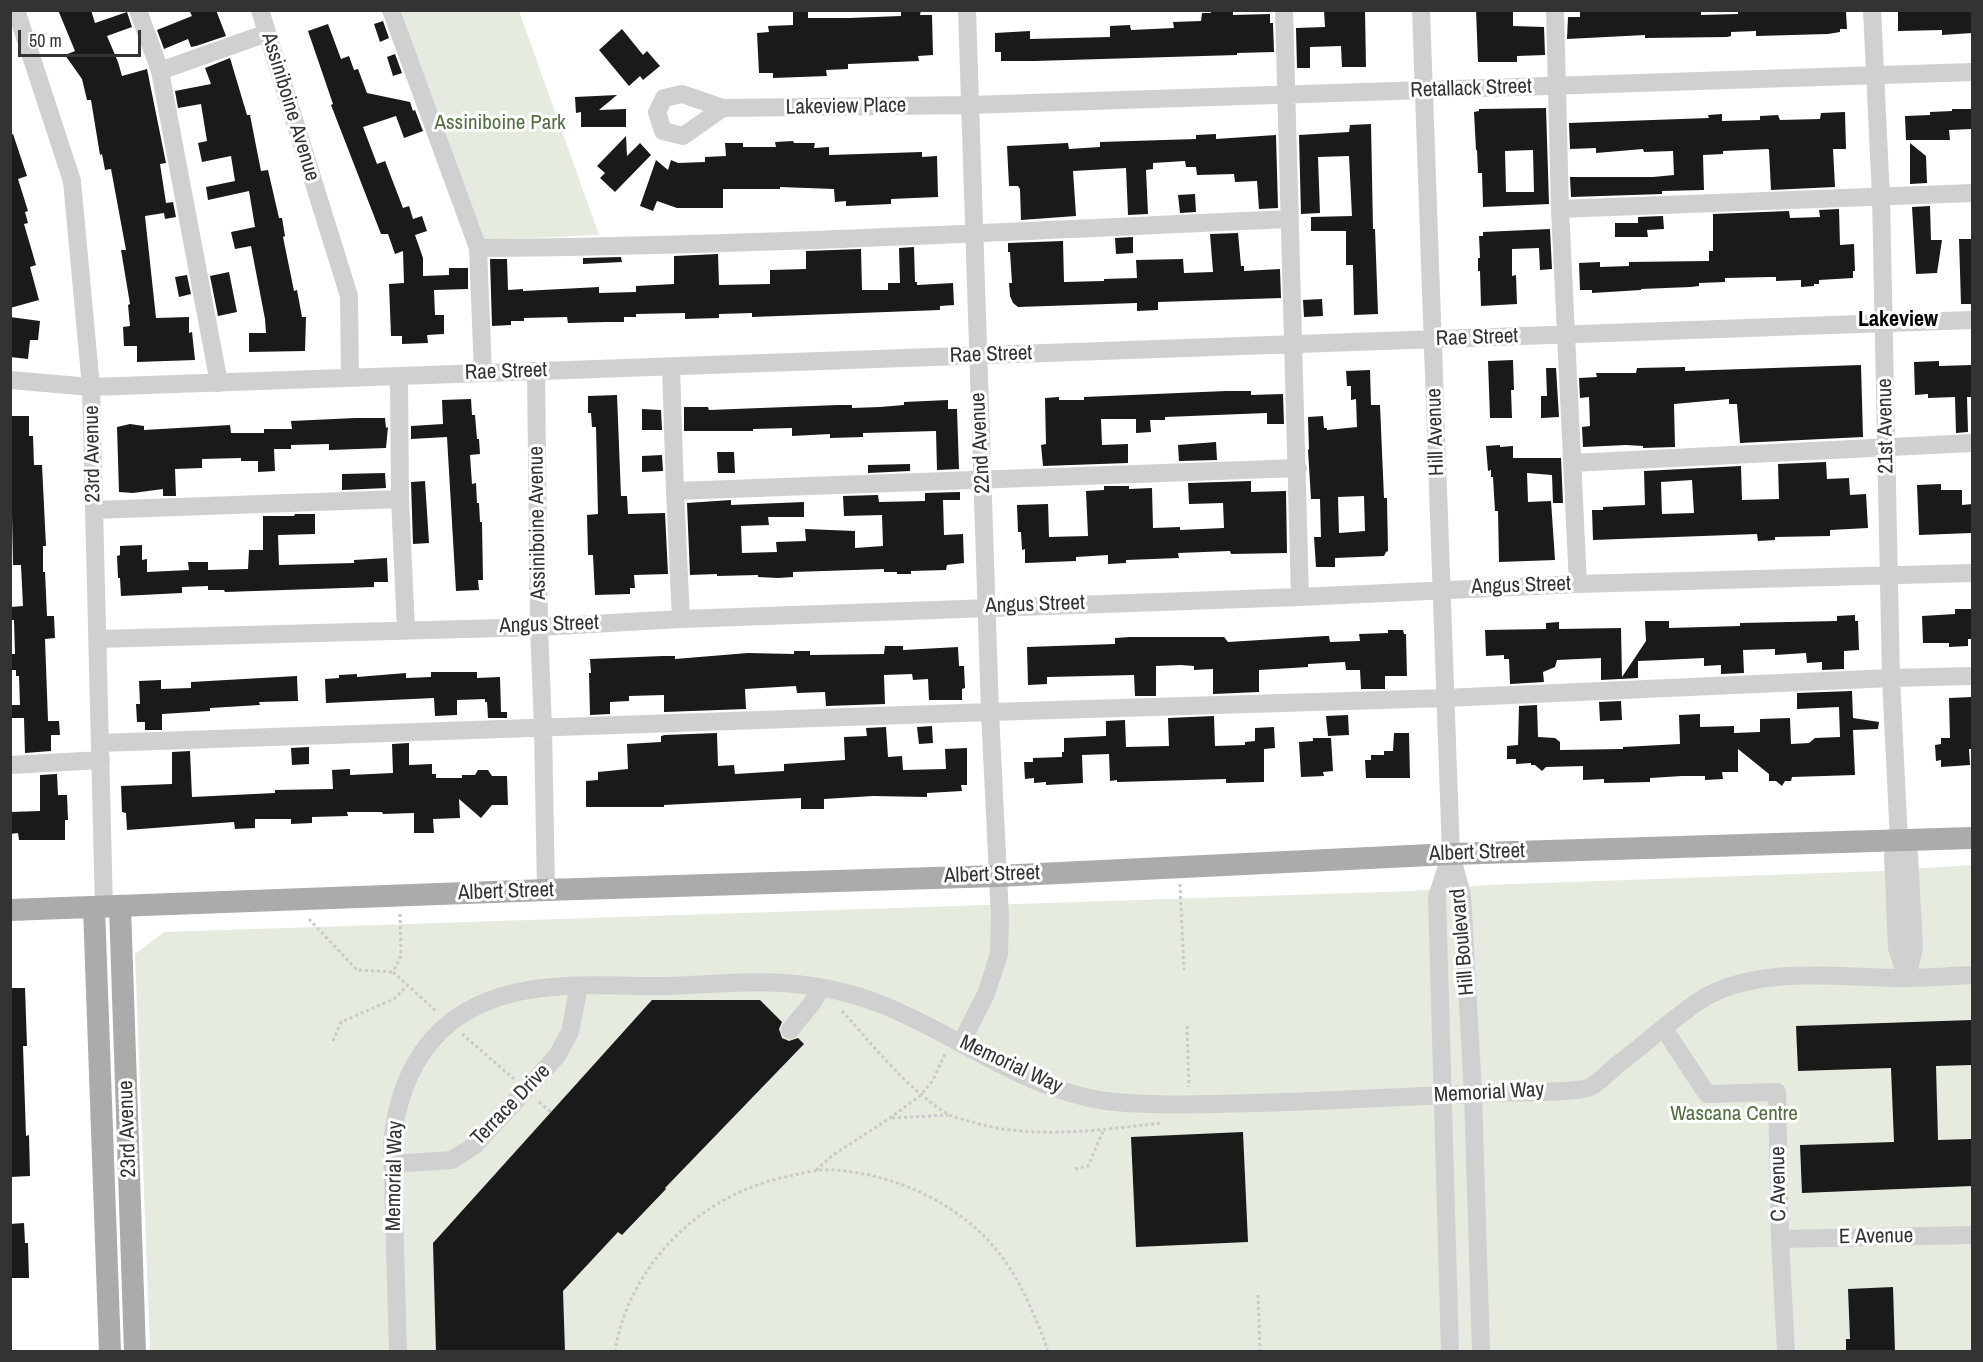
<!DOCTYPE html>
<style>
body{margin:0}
#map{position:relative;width:1983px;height:1362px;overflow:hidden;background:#fff;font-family:"Archivo Narrow",sans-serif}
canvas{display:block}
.frame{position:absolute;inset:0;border:12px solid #333;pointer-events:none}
.scale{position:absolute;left:18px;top:30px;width:123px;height:27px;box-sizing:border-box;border:3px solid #333;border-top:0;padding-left:8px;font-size:18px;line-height:21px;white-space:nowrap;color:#333;-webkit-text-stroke:4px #fff;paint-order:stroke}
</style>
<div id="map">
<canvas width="1983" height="1362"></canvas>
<div class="frame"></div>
<div class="scale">50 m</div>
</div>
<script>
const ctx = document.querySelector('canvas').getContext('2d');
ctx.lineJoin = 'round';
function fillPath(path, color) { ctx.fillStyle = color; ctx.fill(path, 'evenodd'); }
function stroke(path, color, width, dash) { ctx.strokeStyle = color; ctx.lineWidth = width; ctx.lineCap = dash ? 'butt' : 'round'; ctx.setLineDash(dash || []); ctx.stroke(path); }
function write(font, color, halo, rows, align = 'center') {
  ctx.font = font + ' "Archivo Narrow",sans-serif'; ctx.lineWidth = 6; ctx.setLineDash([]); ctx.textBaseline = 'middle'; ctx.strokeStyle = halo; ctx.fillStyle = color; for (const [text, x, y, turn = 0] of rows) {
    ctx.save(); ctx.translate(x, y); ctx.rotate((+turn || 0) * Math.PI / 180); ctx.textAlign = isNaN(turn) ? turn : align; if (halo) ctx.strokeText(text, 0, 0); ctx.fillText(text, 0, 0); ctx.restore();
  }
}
fillPath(new Path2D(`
 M401,11H519L599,235L484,240Z
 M1972,865V1351H150L135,954L164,932L1413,891L1486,885L1881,871Z`), '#e5ebdf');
fillPath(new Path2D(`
 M58,10H91L95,23L127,12L132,27L107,36L118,62L122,76L147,69L166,163L160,164L166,203L173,202L176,217L165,219L164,213L145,216L156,318L189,317V333L192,332L195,360L137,362V346H124L123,327L130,326L128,305L130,304L121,250H126L111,169L105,170L102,154L100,155L91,100H87L82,79L65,55L75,51Z
 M189,10H216L226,36L196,46L191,47L188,39L164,49L157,30L192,16Z
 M901,10H921L920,15H932L933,55L918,56L919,61L848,64V69L826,70L827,76L773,78V73H759L757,33L769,32L768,26L793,25V12H808V18H849L901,16Z
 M1210,10H1233V15L1270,14V23H1273L1274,52L1237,53V55L1034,61H1001V52H995V33L1030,31V39L1110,37V26L1130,25L1131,30L1174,28L1173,22L1201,21L1202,13H1211Z
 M1324,10H1365L1366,67H1342L1341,46L1310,47V68H1297L1296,28L1325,27Z
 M1476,10H1513V26L1544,27L1545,55L1517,56V62H1478Z
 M1610,10H1701V15L1738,14V10H1839L1840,12H1846L1847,29H1840V32L1828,34L1756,36V31L1731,32V36L1727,37L1645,38V35L1567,39L1568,17H1580V12Z
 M1898,10H1972V33L1942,35V30L1898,31Z
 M383,21L389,38L380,42L374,24Z
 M328,24L341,59L349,56L354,70L358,69L367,93L410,102L413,111L415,110L423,131L404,138L396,116L363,127L377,164L385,161L403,208L409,206L413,219L422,216L427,231L415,235L423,258V276L449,275V268H468V289L434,290L435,315H444V334L427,335L428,343L402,344V336H391L389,284L404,283L403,251L395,254L388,234H381L331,105L333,104L308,31Z
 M622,29L643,55L647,51L660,66L643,80L640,76L629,86L599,50Z
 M395,54L402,73L393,76L387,57Z
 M230,58L247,115H250L261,171L268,170L279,218H282L285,236L283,237L294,291L297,290L302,317H306L305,351L249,352V333H266L265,319L251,246L235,249L231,232L255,227L249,191L208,200L206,187L235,181L231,156L202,162L198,143L207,141L201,104L178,108L175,91L211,84L205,68Z
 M617,95L599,110L626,109V127H581V112L576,113L575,97Z
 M1546,108L1549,204L1483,207L1482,173H1478L1477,150H1476L1474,112L1479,111V109ZM1533,150L1534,192H1506L1505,151Z
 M1952,109H1972V129L1949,130L1950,140H1906L1905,116L1930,115V112L1952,111Z
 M1845,112L1846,149H1833L1835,187L1771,190L1769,150L1768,149L1723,151V154L1703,155L1704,190L1662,191V194L1571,197L1570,177H1653L1674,175L1673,151L1644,152L1643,149L1596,153V148L1570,149L1569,123L1709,118L1708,115L1722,114V121L1760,120V116L1778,115L1780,120L1820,119L1821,113Z
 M1371,124L1373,229H1375L1378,314L1354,315L1353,265H1346V231H1311V217L1352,216L1349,156L1318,157L1320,213L1301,214L1299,135L1349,132L1350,125Z
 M13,134L27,176L18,179L28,211L25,212L28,223L24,224L36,265L30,267L39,300L10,308V135Z
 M1216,134V139L1276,135L1278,208L1259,209L1257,181L1235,182L1234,174L1197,175L1196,167H1186L1185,161L1153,163V169L1146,170L1148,214L1128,215L1126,168L1073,171L1076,216L1021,220L1020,189L1018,186H1009L1007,146L1068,143L1069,149L1100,147V142L1196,139V135Z
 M626,136L627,156L640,143L651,155L615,192L600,178L605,173L597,166Z
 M793,141L794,143H815L814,148L829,147V155L922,152V157L937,156L938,197L891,199V204L846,206V201L835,202L834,189L780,187V189H723V208H677L657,201L653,211L640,206L656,160L668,170L671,160L678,163L705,162V157L726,156L725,143H743V147H776L775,142Z
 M1910,143L1926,156L1927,183L1910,184Z
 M1195,194L1196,212L1180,213L1178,195Z
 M1930,206L1931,240H1942L1937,273L1916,274L1912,207Z
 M1839,209L1840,245L1854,244L1855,271H1853V278L1819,280V284H1814V286L1801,287V280L1776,281V277H1771L1725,278V282L1699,283V286L1691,287L1641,289V290L1592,293V290H1580L1579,263L1600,262V267L1629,266V262L1709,261V251H1713V214L1789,211L1790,218L1820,217L1819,210Z
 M1663,216L1664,229L1647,230L1648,237H1615V223H1638V217Z
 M1550,229L1552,269L1540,270L1539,248L1512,249V276L1516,275L1517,304L1481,306L1480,271H1478V258H1480L1479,236H1483V232Z
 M1238,233L1241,266H1244V271L1280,269L1281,298L1158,302V310L1137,311V303L1018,307L1013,303L1010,296L1009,283H1012L1010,252H1008V243L1063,241L1064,282L1104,281V279L1137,278L1136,260L1183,259L1184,273L1213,272L1210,234Z
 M1133,237V253L1116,254L1115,238Z
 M1959,239H1972V304H1961Z
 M914,247L915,282H917V285L953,283L954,305L940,306V310L752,317V313L719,314V318L685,319V313L636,314V317H624V322H606L568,323L567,317L524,318V321H511V325L492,326L490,259H507L508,290L523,289V291L599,287V293L636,292V286L674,284V256L718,254L719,285L770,284V270L806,269V251L861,249L862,290H888V283H900L899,248Z
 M621,257L622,262L583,264V258Z
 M229,272L237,312L218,316L210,276Z
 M187,275L191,294L179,297L175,277Z
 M1322,299L1323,316L1304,317L1303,300Z
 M10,317L40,321L38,340H30L28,359L10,357Z
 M1513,360L1514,390H1511L1512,418H1490L1488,361Z
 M1939,361V366L1972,365V397H1967L1968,432L1956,433L1955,397L1928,398V394L1915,395L1914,362Z
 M1861,365L1863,437L1740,443L1737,404H1729V399L1674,404L1675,447L1643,448V446L1626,445L1583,447L1582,427L1590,426L1589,397L1580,398L1579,378L1597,377L1596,373H1636L1637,368L1685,367V371Z
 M1546,368H1556L1559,417L1541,418V396H1547Z
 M1370,370L1371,405H1380L1384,498H1387L1388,551L1386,552L1384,556L1335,558V567H1316L1314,537H1321L1320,499H1311L1308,450L1309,449L1308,417L1323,416L1324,428H1327V430L1357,427L1356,399L1351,400V386H1347L1346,371ZM1364,496L1365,531L1339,533L1338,497Z
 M1226,391H1251V395L1283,394L1284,424H1267V413L1165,417V420H1150L1151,432L1136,433V419H1101L1102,445L1128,444V463L1043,466L1041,445L1046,444L1045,398L1059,397V400H1084V397Z
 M617,395L621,496H627L628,514L665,513L668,574L634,575L635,588H630V594L595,595L593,555H588L587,515L598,514L596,427H592L591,413H588V396Z
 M471,399L472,415H475L477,439H479L480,454L470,455L472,484L476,483L477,503H479L480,522H482L483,580H478L479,590L456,591L447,437L411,439V426L443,424L442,400Z
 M948,400V409H957L959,469L937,470L936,431L863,433V437L830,438V434L792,436V428L753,429V431H684V407H708L709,410L838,405H852V408L880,407L904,405V402Z
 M642,409L661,410L662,430H642Z
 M10,416H29V436H33L34,465H42L46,546H43V572H45L47,616H54L55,638L45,639L48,721H59L60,735H51V751L25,753L24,718H10V705H20L19,676H16V670H11L10,654H15L14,620H12L11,607L23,606L21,565H13Z
 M355,418H385L386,428L388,427L386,448L329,450V444L291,445V449H274L275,471L258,472V461H241V458L202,459V468L175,469L176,496H163V489L133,493L119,492L117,427L130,424L144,426V430L230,425L231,433H264V429H292L291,421Z
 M1216,442L1217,460L1179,461L1178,445Z
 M1500,445V447L1513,446V458H1561L1563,503H1553L1552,475L1527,473L1528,502L1551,501L1555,560L1499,562L1498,511H1495L1493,477H1491V470L1488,471L1486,446Z
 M717,452H734L735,473H718Z
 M662,455L663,471L642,472V456Z
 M1826,462L1827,479L1849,478L1850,495L1866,494L1868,528L1830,530V536L1775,537V540L1758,541L1757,534L1593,540L1592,510H1603V507L1645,505L1644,471L1741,466L1742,500L1779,499L1778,464ZM1692,480L1694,513L1662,514L1661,482Z
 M910,464V471L868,473V465Z
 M385,473L386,488L342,490V474Z
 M425,481L429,543L413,544L411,482Z
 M1251,481V492L1286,491L1287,553L1231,554L1230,551L1178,553L1179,558L1126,560V563L1108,564V555L1076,557V561L1025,563V549L1022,550L1021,532H1018L1017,505L1048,504L1049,537L1088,536L1086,491L1104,490V486H1129V489L1152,488L1153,528L1180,527V530L1224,528L1223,503L1189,504L1188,483Z
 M1941,484V490H1962V505L1972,504V533L1919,535L1917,485Z
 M960,492V500H943L944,535L963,534L964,563L947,565L946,570L911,571V574H897V572H884V569L793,572V577L778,578L758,577V575L717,576V574L690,575L687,503L731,500V505L804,502V517H768L769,525L741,526L742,553L777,552L776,542L806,541L805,529L855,531V548L883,546L882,515L844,516L843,496L878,495L879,502L925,501V493Z
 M295,514H315V534L278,535L279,565L354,563V560L387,558L388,582H374V587L225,592L224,590H208V586L182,587V593L121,596L120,578H118L117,556L120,555V546L142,545V560L147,559V572L189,570L188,562H208V570L248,569L249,550H263V516H294Z
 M1955,609H1972V639H1968V646L1949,647V643H1923L1922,616L1955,614Z
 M1855,615V621H1858L1859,650L1844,651V669L1822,670V662L1807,663L1806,653L1775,655V649L1743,650L1744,673L1721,674V665L1704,666V658L1662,660L1638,661V678L1601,680V658L1557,660L1555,667L1543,672L1544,682L1510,684L1509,659H1504V655L1486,656L1485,630L1546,629V623L1559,622V629L1621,628L1622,677L1646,641L1645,621H1669V628L1740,626V623L1837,621V616Z
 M1388,630H1403L1404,634H1406L1407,676H1385V689H1361L1360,670H1346L1345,662L1308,664V667L1259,670V692L1213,694V669L1194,670V666L1181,665L1156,666V696H1135L1134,675L1047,677V684L1028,685L1027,647L1115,644V638L1130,637H1224L1228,642L1325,636H1329L1330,642L1360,641L1359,634L1388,633Z
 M885,646H903V650L958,647L959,666H964L965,688L962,689V700H929L928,679L913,680L912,674L884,675L885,704L826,706L825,692L797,693L796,686L745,689L746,709L664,712V695L629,696V701L610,702V714L590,715L589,673H591L590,659L663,656H675V659L748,653L794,654V651H810V655L884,654Z
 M431,672H477V678L500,677L501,712H507V718H488L487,702H485V699L457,700V715L435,716L434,698L326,703L325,679L339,678V675L357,674V677L406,673V678L431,677Z
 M297,676L298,701L259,702L260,705L210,708V711L162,714V730H145V722H137L136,704H140L139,681L161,680V689L191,688V682Z
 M1852,691L1853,718L1879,722L1878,729L1853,730L1855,775L1792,777L1791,781H1785L1782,786L1776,781H1769V774L1738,749V772H1722L1723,779L1705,780V776H1682L1650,778V782L1604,783V779L1583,780V766L1546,767L1542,771L1535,765H1531V763L1516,764V759H1507V746L1518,745L1519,706L1537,705L1538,737L1555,738L1560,742V750L1623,749V747L1680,744L1679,715L1700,714V727L1734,726V733L1760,732V719L1790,718L1791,744L1809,743L1815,738L1840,737L1839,707L1797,709V693Z
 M1972,697V749H1969L1970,765L1941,767V760L1936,761L1935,745L1941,744V738H1950L1949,698Z
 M1621,701L1622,720L1600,721L1599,702Z
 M1348,715L1349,735L1328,736L1326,716Z
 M1214,716L1215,746L1245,745V742L1255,741V728L1274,727L1275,748L1264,749V782L1226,783V779L1117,782V780L1110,781L1109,754L1082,755L1083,783L1046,785V782L1034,783V778L1025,779L1024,762H1033V758L1062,757V752H1064V738L1106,736V721L1125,720L1126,747L1169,746L1168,718Z
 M932,726L933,743L919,744L917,727Z
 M886,727L888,757L902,756L903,770L946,769L945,749L967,748V785H961L962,791L927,793V797L873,796L824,799V809H801V798L664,805V807H586V781L598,780V772L628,769L627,744L661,742V736L665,735L717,733L718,766L734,765L735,774L784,771V764L845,760L844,737L867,736L866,728Z
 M1394,733H1409L1410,778H1366L1365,760H1371V755H1384V751H1393Z
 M1313,738H1331L1333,771L1323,772L1324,776L1301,777L1299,742L1313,741Z
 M409,743V765L432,764V774H436V778H462V775H475L478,770H488L492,776H507L508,805H492L481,818L459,799L460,818L433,819L434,833H414V813L383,814L382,812H347L348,816L312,817V823L291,824V819H255V828L235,829L234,822L127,830L126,813L122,812L121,786L172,784V752L190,751L192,797L275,793V790L333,789L332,770L350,769V775L393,773L392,744Z
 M309,747V764L292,765L291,748Z
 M57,774L58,795H67L68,820H65V840H19L18,833L10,834V812L40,811V775Z
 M10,988H25L27,1046H23L26,1136L29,1135L30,1176L10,1177Z
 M652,1000H760L782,1022L779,1029L782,1038L789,1041L798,1038L804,1044L665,1188L666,1189L622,1235L618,1232L563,1291L565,1352H436L433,1243Z
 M1972,1020V1065L1936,1066L1938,1140L1972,1139V1186L1802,1193L1800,1145L1894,1142L1891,1068L1798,1071L1796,1026Z
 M1243,1132L1248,1242L1136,1247L1131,1137Z
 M24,1223L25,1243H28L29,1278H10V1224Z
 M1893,1287L1895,1352H1846V1339H1850L1848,1289Z`), '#1a1a1a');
stroke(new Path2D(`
 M1180,884L1184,970
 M400,914L401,956L393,972L437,1012
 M309,919L357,970L393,972
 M842,1011C874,1046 905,1087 946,1113C953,1118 963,1119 972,1122C1031,1140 1101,1130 1162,1123
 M1187,1026L1189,1087
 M462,1034L514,1079
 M333,1041L341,1022L394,999L408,985
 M539,1102L551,1112
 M892,1118L948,1115
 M1075,1169L1088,1166L1104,1129
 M816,1170L833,1155L890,1118L921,1095L933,1080L945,1054
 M1258,1295L1260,1352
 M615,1352C621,1310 643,1270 672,1240C706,1205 747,1184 794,1175C807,1172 821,1169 835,1170C890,1174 946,1198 985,1237C1008,1260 1023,1288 1035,1318C1040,1329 1045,1340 1048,1352`), '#cacaca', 3, [3, 3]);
stroke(new Path2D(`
 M16,10L72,181L91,387L104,908
 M138,10L160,71L219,383
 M260,10L349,296L350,378
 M391,10L478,248C748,246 1019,231 1290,219
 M1284,10L1300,597
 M1421,10L1451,854L1462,895L1473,1094L1481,1352
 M1555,10L1560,209L1578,584
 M1872,10L1881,197L1891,678L1899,841L1893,855L1897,948L1907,978
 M160,71L267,33
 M723,108L683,136L663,131L657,112L664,98L682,94L723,108L970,105L1972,72
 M1560,209L1972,193
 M478,248L483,373
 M671,367L675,491L681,619
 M536,371L539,627L543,728L546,890
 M399,376L400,499L406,630
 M10,380L91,387L1972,320
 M1572,463L1972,443
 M675,491L1298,468
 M94,510L400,499
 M97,639L539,627L681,619L1300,597L1578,584L1972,573
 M100,743L990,712L1445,698L1891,678L1972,676
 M10,765L101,760
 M1899,841L1909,854L1914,948L1907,978
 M1664,1029L1707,1094L1777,1092L1780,1239L1786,1352
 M790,1030L813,1002L820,988
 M961,1043L986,994L999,954L1000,917L990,712L967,10
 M392,1164L452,1160L475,1145L557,1056L570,1032L579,986
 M1780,1239L1972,1235
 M398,1352L392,1143C400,1067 436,1012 513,993C561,982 612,986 660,986C700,986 742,980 782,983C817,985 850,992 883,1005C960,1036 1029,1093 1114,1102C1160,1106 1206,1104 1252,1103C1333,1101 1414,1096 1495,1093C1513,1092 1578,1093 1590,1087C1600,1082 1609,1072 1617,1065C1645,1044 1671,1020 1699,1001C1756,964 1839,978 1903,978C1926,978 1949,976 1972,975
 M1450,1352L1437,897L1451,854`), '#d0d0d0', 18);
stroke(new Path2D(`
 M120,907L135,1352
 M94,908L110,1352
 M10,910L546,890L998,876L1451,854L1972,838`), '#ababab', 22);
write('21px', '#333', '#fff', [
 ["Retallack Street",1471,89,-2],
 ["Assiniboine Avenue",290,107,73],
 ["Lakeview Place",846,107,-1],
 ["Rae Street",1477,338,-2],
 ["Rae Street",991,355,-2],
 ["Rae Street",506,372,-2],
 ["21st Avenue",1886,426,-91],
 ["Hill Avenue",1436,432,-92],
 ["22nd Avenue",981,443,-93],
 ["23rd Avenue",93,454,-91],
 ["Assiniboine Avenue",538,523,-91],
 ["Angus Street",1521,586,-2],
 ["Angus Street",1035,605,-2],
 ["Angus Street",549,625,-2],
 ["Albert Street",1477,853,-2],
 ["Albert Street",992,875,-2],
 ["Albert Street",506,892,-2],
 ["Hill Boulevard",1463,942,-95],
 ["Memorial Way",1011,1065,25],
 ["Memorial Way",1489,1093,-3],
 ["Terrace Drive",511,1105,-46],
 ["23rd Avenue",128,1129,-92],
 ["Memorial Way",395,1176,-89],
 ["C Avenue",1779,1184,-91],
 ["E Avenue",1876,1237,-1]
]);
write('21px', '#536e40', '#fff', [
 ["Assiniboine Park",500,123],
 ["Wascana Centre",1734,1114]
]);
write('bold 22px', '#000', '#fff', [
 ["Lakeview",1898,320]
]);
</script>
